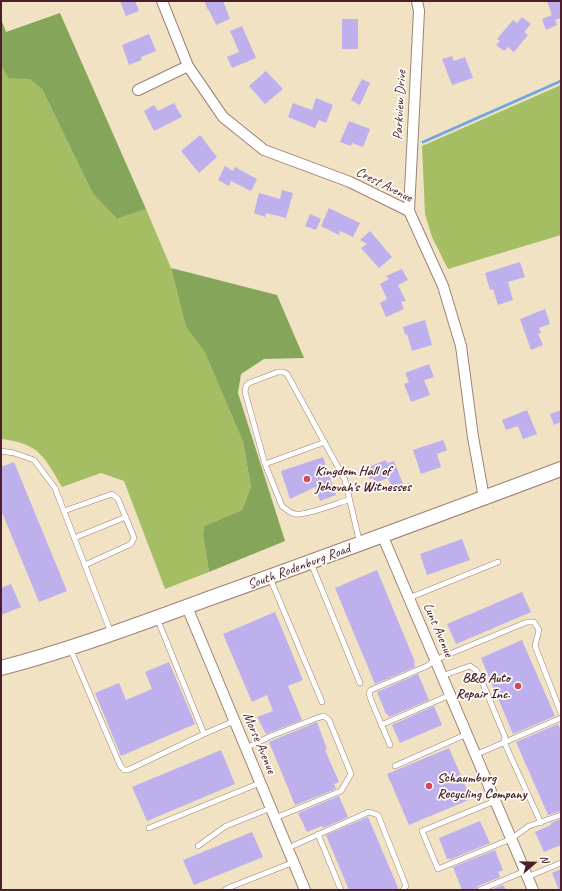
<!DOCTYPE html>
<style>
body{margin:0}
#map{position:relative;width:562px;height:891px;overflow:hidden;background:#f1e2c4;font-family:Caveat,sans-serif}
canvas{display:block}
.frame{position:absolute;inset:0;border:2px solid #4a1f2b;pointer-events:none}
.north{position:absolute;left:514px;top:843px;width:40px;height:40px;-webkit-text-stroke:3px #fdfcf7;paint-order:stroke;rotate:70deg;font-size:11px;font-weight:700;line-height:16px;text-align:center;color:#4a1f2b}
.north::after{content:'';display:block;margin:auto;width:14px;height:18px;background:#4a1f2b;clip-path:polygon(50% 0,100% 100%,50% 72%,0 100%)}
</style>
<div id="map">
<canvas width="562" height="891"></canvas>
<div class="frame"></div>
<div class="north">N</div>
</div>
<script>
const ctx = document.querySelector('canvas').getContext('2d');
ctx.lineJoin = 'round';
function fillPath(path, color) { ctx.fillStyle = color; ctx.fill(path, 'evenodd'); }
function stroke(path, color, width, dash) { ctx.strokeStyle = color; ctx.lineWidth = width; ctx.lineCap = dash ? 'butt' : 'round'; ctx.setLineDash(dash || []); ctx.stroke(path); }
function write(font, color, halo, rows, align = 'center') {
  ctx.font = font + ' Caveat,sans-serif'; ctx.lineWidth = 3.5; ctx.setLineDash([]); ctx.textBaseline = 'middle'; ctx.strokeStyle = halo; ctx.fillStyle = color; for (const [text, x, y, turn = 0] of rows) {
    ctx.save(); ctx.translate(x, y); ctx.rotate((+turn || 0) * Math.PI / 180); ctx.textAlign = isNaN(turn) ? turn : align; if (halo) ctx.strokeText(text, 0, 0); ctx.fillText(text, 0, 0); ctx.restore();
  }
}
fillPath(new Path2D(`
 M1,65L8,78H30L42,89L93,194L117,219L146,209L171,268L186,327L205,351L243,442L251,487L242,510L204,526L203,535L209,572L165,589L124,481L101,473L62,487C54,474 46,457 34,449C25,443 12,440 1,439Z
 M561,85V235L448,269L432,237L425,214L422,146Z`), '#a5be64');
fillPath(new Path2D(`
 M60,13L146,209L117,219L93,194L42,89L30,79L8,78L1,65V19L6,32Z
 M171,268L277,295L304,358L264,359L241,374L238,393L285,541L209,572L203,535L204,526L242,510L251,487L243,442L205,352L186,327Z`), '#84a55a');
stroke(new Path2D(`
 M423,142L561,81`), '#71a6de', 3);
fillPath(new Path2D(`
 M120,1H135L139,11L126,16Z
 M204,1H223L230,19L216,25L209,10H208Z
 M547,1H561V18L555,20L557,25L546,30L542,19L552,15Z
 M522,17L531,24L524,32L528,35L514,52L508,47L504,51L496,45L500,41L497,39L513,20L517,23Z
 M342,19H358V49H342Z
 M242,26L256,58L232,68L227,57L239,52L230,31Z
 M149,34L156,51L141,57L142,60L129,65L122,45Z
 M452,56L454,61L465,57L473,78L452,85L442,59Z
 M266,71L283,89L265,104L249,86Z
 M362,79L370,83L360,105L351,100Z
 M316,98L333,105L326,123L319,120L315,128L288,117L293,103L312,110Z
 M174,103L182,117L154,131L144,111L154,105L158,111Z
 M349,121L370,129L363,147L352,143L351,146L340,142Z
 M200,135L217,157L199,173L181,151Z
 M225,166L233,171L235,167L257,179L251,191L231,181L229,186L218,180Z
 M282,190L293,193L286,218L266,213L265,217L254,213L259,193L280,199Z
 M329,208L360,223L353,237L340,231L339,235L321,226Z
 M310,214L321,219L316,230L305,226Z
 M370,231L392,257L379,268L361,248L367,244L360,240Z
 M520,262L525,277L508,282L513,300L498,305L493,289L490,290L485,273Z
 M402,269L408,280L398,285L406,301L401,302L404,309L386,317L380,303L387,299L380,284L389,279L386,276Z
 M545,309L550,324L539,328L541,333L538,334L543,345L531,350L520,319Z
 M425,320L432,345L412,351L407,334L405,335L403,327Z
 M429,364L434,377L424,380L430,395L411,402L404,384L409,382L405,373Z
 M527,410L537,434L523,439L518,426L506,430L502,420Z
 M561,410V422L554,425L550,414Z
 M443,440L447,450L437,454L441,467L421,474L413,450Z
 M323,457L336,495L320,501L315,487L290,499L281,471Z
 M386,460L387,463L394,461L403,484L392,488L388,478L375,483L373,478L370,479L366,468Z
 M14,462L67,591L39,602L1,510V467Z
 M462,539L470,560L427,575L420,554Z
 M377,570L415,662L414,663L415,667L375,684L335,588Z
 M11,584L21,607L1,615V588Z
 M522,592L531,612L456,644L447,624Z
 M275,612L303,680L288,686L302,720L266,734L257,717L273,711L267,695L252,702L223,634Z
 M522,640L555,716L513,734L481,658Z
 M169,662L195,724L121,756L95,693L119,683L126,700L152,689L145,672Z
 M418,674L429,700L389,717L387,714H386L377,692Z
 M434,706L442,725L400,743L392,725Z
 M317,722L327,749L325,750L339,782L334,784L336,789L295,805L269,742Z
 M558,724L561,731V811L548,815L516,742Z
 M449,748L471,799L409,825L387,774Z
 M221,750L235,784L147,821L132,787Z
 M339,796L348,817L323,828L322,826L307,832L298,813Z
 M368,817L399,890H349L326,835Z
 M561,819V845L544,852L535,832L551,825V823Z
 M480,821L490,843L449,860V858L447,859L439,838Z
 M252,832L263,857L194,885L183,860Z
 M495,850L503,870L498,872L500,877L478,886L476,890H462L453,867Z
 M561,869V890H559L552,873Z
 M503,885L506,890H490Z`), '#bdb0ed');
const lane = new Path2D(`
 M325,442L265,464L245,392L246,386L249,383L278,372H283L287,374L345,480L360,544
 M1,451L14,453L34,460L55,488L111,633
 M265,464L282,506C286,509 291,514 296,514C305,516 338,503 348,500
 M64,511L112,494L118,499L133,535L134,538L131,544L85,565
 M74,538L126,517
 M311,563L360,683
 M270,578L322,702
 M409,598L498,562
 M157,618L204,734L234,721
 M70,648L120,765L124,770H128L204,734
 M442,676L470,666L476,670L481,679L505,737L504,742L541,823
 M381,725L450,695
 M390,745L371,700L369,693L371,690L427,666L435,660L527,622H534L539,630L535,646L561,713
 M246,748L271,736L317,718L324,716L329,720L351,774L341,791L275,818
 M475,755L561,718
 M395,766L467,734
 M495,801L422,831L438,869L511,839L529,826L561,815
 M149,828L260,783
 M318,834L341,890
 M198,846L226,826L271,808
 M288,848L369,812L378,815L406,886L403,890
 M527,877L561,863
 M225,890L228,888L294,862
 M480,890L525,871`);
const street = new Path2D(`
 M162,1L188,66L223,117L264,150L350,182L409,211L443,286L461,346L473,437L484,498
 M138,90L188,66
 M409,211L419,11L417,1
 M383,537L533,890
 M187,607L305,890`);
const secondary = new Path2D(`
 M1,668C74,649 145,622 216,596C331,555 446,512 561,469`);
stroke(lane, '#9e8078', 6);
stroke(street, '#9e8078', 12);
stroke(secondary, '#9e8078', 16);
stroke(lane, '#fff', 5);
stroke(street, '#fff', 10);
stroke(secondary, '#fff', 14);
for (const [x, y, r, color] of [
 [307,479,4,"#d1495b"],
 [518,686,4,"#d1495b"],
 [429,786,4,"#d1495b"]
]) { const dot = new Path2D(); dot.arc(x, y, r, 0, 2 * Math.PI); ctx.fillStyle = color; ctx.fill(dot); stroke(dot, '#fdfcf7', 1.5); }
write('14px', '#4a1f2b', '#fdfcf7', [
 ["Parkview Drive",400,105,-87],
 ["Crest Avenue",384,185,27],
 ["South Rodenburg Road",299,567,-20],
 ["Lunt Avenue",438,630,67],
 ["Morse Avenue",259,743,67]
]);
write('bold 14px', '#4a1f2b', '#fdfcf7', [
 ["Kingdom Hall of",315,471],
 ["Jehovah's Witnesses",315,487],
 ["B&B Auto",510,678,"right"],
 ["Repair Inc.",510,694,"right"],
 ["Schaumburg",437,778],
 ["Recycling Company",437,794]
], 'left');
</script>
